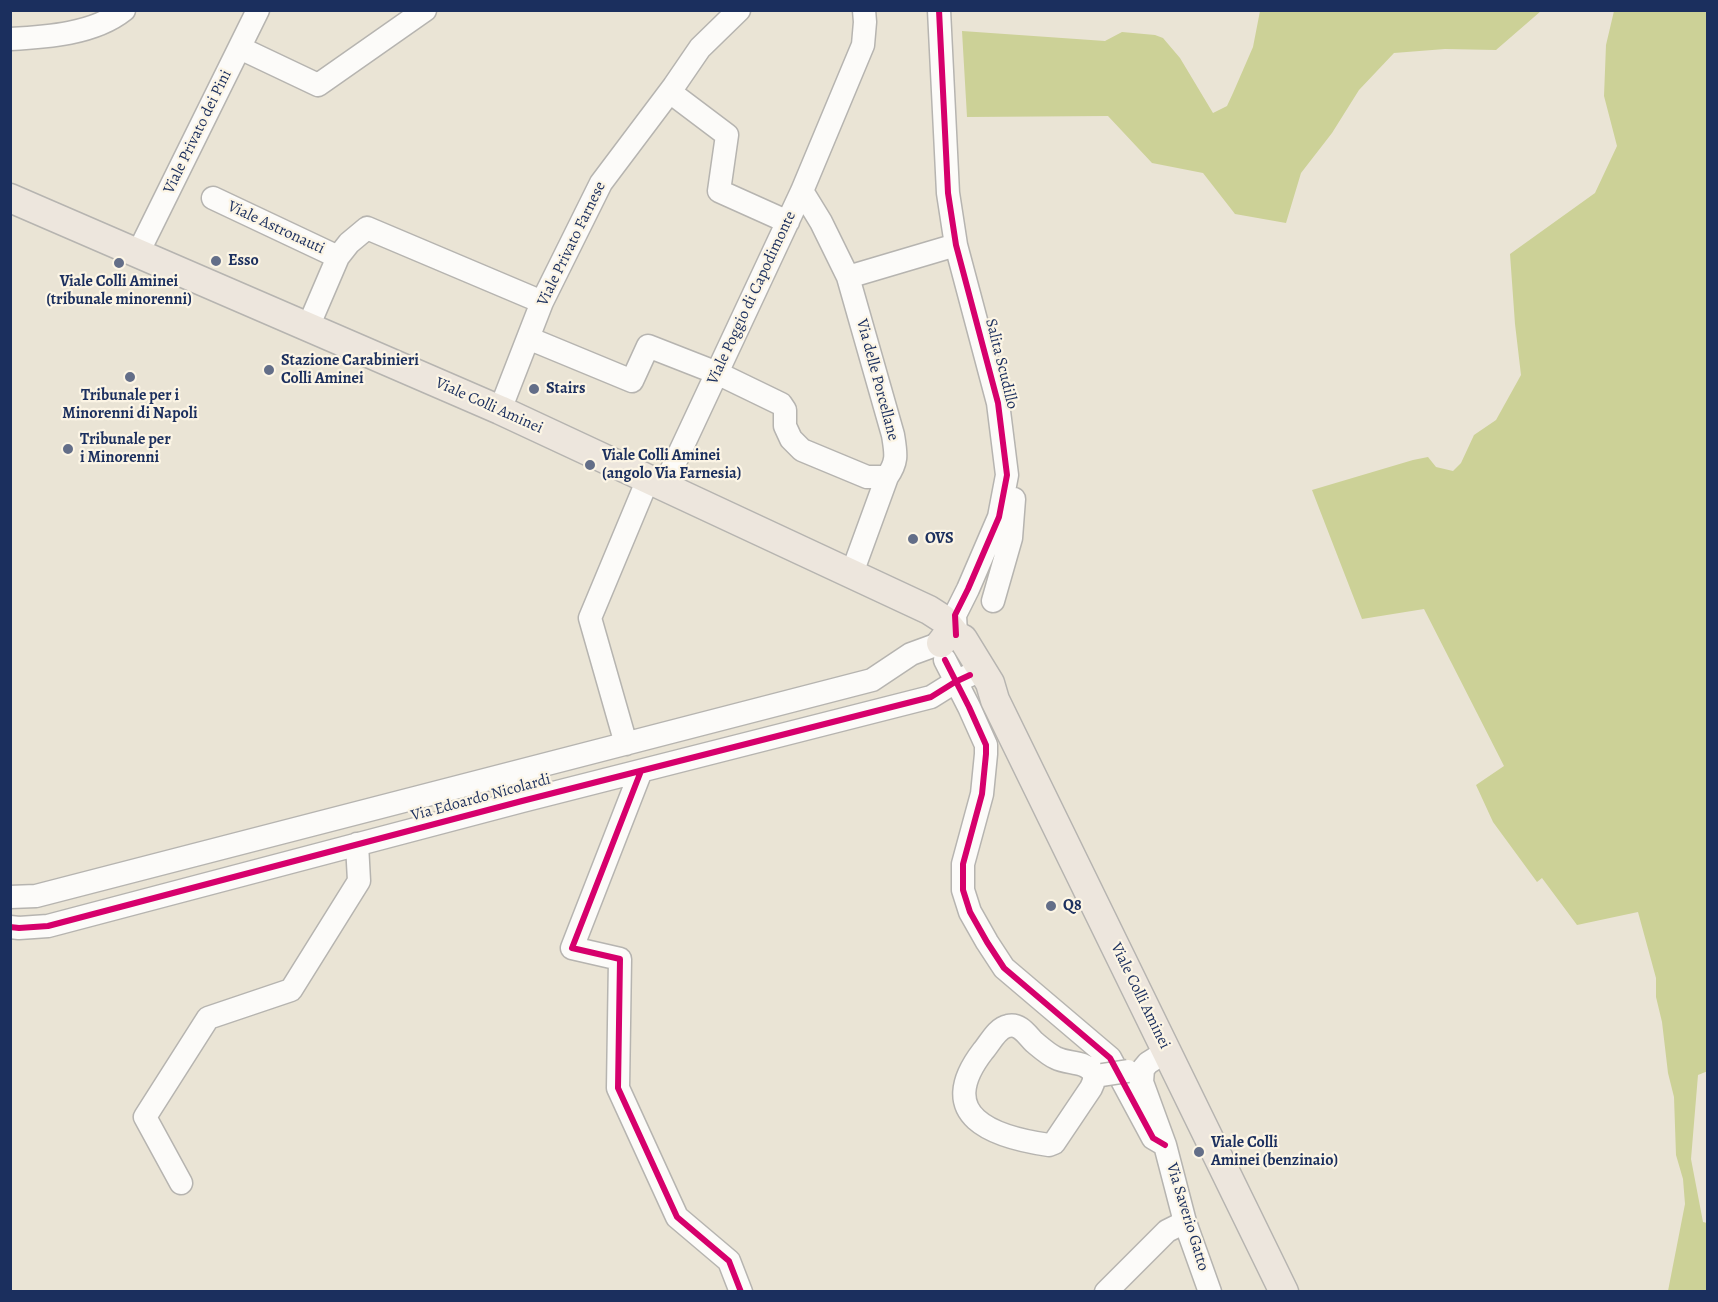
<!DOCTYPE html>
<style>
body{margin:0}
#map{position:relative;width:1718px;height:1302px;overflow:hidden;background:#eae4d5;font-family:Alegreya,serif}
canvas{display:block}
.frame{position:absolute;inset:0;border:12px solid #1b2f5e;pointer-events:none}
</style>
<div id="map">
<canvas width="1718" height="1302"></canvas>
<div class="frame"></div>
</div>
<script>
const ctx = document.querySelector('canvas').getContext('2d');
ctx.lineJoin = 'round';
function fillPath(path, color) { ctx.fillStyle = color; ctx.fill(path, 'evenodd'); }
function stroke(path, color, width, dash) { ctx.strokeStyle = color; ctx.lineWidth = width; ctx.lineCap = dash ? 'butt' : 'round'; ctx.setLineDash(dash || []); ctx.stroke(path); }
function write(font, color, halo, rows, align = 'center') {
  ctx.font = font + ' Alegreya,serif'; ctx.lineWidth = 4.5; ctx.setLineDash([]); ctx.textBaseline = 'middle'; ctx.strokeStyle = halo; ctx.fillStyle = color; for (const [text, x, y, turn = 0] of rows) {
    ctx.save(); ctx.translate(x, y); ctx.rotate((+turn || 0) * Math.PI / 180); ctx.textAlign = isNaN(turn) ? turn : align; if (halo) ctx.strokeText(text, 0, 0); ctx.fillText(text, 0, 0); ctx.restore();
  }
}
fillPath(new Path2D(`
 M1260,11H1541L1496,50L1445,49L1394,53L1359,90L1332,133L1301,173L1286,223L1235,214L1203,173L1152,163L1108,116L967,117L962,31L1105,41L1122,32L1155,35L1163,38L1180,58L1213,113L1227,106L1233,93L1253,47Z
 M1614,11H1707L1708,1071L1698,1075L1691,1159L1703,1222L1707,1223V1291H1668L1685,1204L1683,1179L1676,1155L1674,1097L1668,1073L1662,1022L1656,997V978L1638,912L1577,925L1542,878L1537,882L1493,822L1476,785L1504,766L1424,609L1362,619L1312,490L1413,460L1428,457L1436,467L1453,471L1461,463L1474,435L1496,420L1521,375L1515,324L1510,254L1595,193L1617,146L1604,96L1606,45Z`), '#ccd197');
const minor = new Path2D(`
 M939,10L948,193L956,245L998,403L1007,475L999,517L968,589L955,615L956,635
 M10,39C47,37 94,34 124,10
 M240,48L318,85L425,10
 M670,92L727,135L719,191L788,222
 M802,191L821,222L848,277L893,435C896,454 898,461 887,477L852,573
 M213,198L338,257
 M138,253L258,10
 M848,277L956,245
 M308,327L338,257L349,243L367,228L542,302
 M528,338L632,381L648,346L717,373L781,404L785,410V426L791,439L802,450L867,477H887
 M500,410L542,302L601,183L674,86L700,48L739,10
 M664,486L802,191L863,45L865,22L864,10
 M993,601L1011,538L1014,499
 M945,660L969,707L986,745V754L982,794L963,864V890L970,912L987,942L1004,968L1110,1058L1153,1138L1165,1145
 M626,744L590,618L648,479
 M641,771L572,948L620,959L618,1088L677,1217L729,1261L741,1292
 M10,897L36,896L872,680L911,654L941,643
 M10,927L19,928L48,926L522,801L931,697L955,682L970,675
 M1167,1051L1148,1063L1143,1069L1142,1082L1165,1145L1185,1222L1210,1292
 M1094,1074V1081L1091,1088L1054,1143L1049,1145C993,1137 933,1116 983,1051C990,1043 997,1028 1008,1026C1020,1023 1027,1035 1034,1042C1040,1047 1049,1055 1056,1058C1064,1062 1074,1062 1083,1065C1091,1068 1092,1073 1102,1075
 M181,1183L145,1117L208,1018L291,990L359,881L357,844
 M1106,1292L1167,1231L1185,1222`);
const major = new Path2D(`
 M10,198L500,410L929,610L943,619L956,635
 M941,643C947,634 955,634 963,639L990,683L995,700L1284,1292`);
stroke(minor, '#b6b4b0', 25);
stroke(major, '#b6b4b0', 31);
stroke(minor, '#fcfbf9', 22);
stroke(major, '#ede6dd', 28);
const minorBridge = new Path2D(`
 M1102,1075L1128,1071`);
stroke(minorBridge, '#b6b4b0', 25, []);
stroke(minorBridge, '#fcfbf9', 22);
stroke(new Path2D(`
 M939,10L948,193L956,245L998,403L1007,475L999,517L968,589L955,615L956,635
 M945,660L969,707L986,745V754L982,794L963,864V890L970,912L987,942L1004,968L1110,1058L1153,1138L1165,1145
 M641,771L572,948L620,959L618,1088L677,1217L729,1261L741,1292
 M10,927L19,928L48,926L522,801L931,697L955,682L970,675`), '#d6006c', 6);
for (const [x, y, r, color] of [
 [216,261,6,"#636e88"],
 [119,263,6,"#636e88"],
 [269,370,6,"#636e88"],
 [130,377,6,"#636e88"],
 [534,389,6,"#636e88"],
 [68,449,6,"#636e88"],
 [590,465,6,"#636e88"],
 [913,539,6,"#636e88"],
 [1051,906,6,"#636e88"],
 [1199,1152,6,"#636e88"]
]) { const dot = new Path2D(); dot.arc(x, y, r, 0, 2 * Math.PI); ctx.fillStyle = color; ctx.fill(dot); stroke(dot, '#fcf5e5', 2); }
write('16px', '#1b2f5e', '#fcf5e5', [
 ["Viale Privato dei Pini",198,132,-64],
 ["Viale Astronauti",276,228,25],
 ["Viale Privato Farnese",572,244,-64],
 ["Viale Poggio di Capodimonte",752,298,-65],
 ["Salita Scudillo",1001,364,76],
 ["Via delle Porcellane",877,380,75],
 ["Viale Colli Aminei",489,406,24],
 ["Via Edoardo Nicolardi",481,798,-15],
 ["Viale Colli Aminei",1140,996,64],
 ["Via Saverio Gatto",1187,1217,73]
]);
write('bold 16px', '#1b2f5e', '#fcf5e5', [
 ["Esso",228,261],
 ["Viale Colli Aminei",119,282,"center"],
 ["(tribunale minorenni)",119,300,"center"],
 ["Stazione Carabinieri",281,361],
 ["Colli Aminei",281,379],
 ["Stairs",546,389],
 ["Tribunale per i",130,396,"center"],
 ["Minorenni di Napoli",130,414,"center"],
 ["Tribunale per",80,440],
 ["i Minorenni",80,458],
 ["Viale Colli Aminei",602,456],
 ["(angolo Via Farnesia)",602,474],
 ["OVS",925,539],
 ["Q8",1063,906],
 ["Viale Colli",1211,1143],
 ["Aminei (benzinaio)",1211,1161]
], 'left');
</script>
